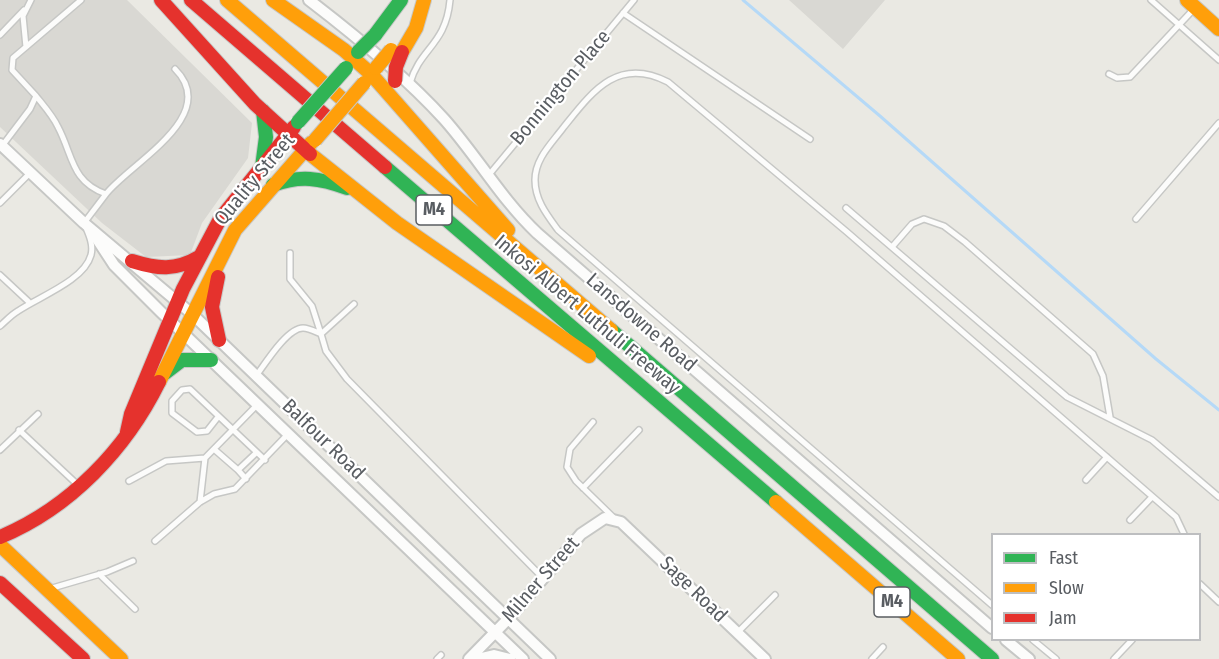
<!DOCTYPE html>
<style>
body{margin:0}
#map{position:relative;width:1219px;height:659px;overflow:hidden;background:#eae9e3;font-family:"Fira Sans Condensed",sans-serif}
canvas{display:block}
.legend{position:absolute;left:991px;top:533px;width:210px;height:108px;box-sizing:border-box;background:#fff;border:2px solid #bdbec0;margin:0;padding:8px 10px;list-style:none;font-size:18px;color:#595d62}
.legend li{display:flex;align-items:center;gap:12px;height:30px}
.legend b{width:30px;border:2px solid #bdbec0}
</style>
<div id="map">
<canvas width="1219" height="659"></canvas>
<ul class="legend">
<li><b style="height:8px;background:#30b455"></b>Fast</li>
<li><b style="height:8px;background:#ff9f0a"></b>Slow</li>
<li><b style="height:8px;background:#e5322d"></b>Jam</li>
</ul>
</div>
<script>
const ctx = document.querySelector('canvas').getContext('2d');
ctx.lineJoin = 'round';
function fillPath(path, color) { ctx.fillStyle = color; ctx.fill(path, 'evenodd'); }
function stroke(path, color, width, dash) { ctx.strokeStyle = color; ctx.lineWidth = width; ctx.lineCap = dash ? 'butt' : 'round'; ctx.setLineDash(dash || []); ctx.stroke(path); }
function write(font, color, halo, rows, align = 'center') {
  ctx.font = font + ' "Fira Sans Condensed",sans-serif'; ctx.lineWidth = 4.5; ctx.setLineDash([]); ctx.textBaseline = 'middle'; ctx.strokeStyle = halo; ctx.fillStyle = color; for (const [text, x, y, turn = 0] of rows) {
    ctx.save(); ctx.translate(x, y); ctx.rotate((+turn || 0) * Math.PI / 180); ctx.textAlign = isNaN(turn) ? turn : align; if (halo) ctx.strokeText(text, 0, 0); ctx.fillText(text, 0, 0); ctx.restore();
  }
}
fillPath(new Path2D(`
 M0,0H127L252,123L248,158L202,223L190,255L146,257L102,223L0,127Z
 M789,0H885L843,49Z`), '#d9d8d3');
stroke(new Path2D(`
 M743,0L880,116L1156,359L1219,410`), '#b5d9f7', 3);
const lane = new Path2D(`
 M1151,0L1219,60
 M623,13L810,139
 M0,35L24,10
 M26,47L23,16L31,0
 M1109,74L1117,78L1130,77L1192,11
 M410,83C420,48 446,45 450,0
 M36,96C44,106 53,116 58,127C73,155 71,182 106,194C129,164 222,116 175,69
 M2,146L30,109L36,96L12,70L13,58L81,0
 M488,176L634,0
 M0,203L30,173
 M846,208L1067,397L1152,440L1219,497
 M1136,219L1219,123
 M892,247L912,224L924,219L944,226L965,242L1093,354L1103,376L1110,417
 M290,253V279L312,306L321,334L354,304
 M0,275L30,303
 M0,326C6,321 11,315 18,311C38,297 84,281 91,255C94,244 88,233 84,223L106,194
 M256,376C265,364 287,328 303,328C309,328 316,332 321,334L326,351L347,379L543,578
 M218,417L207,431L197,432L172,413V401L182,390L190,389L265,460
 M593,422L570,449L567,467L576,481L613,517
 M19,430L79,486
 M0,450L38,414
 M215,450L238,470
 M246,479L238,470L256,453
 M1086,480L1107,457
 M129,481L166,461L205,458L257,405
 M583,488L639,430
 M200,502L205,458
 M1130,520L1152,497
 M155,541L200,502L214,494L235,489L288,434
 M99,574L135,609
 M1200,584L1219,602
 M49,589L107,572L133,561
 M992,605L558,230C547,215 535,200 535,180C535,159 551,144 563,128C592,92 617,56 668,82L847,232L1176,517L1184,534
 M738,632L775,595
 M1033,640L1056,659
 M437,659L441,655
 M872,659L883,647
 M1114,659L1132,640`);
const street = new Path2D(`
 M309,0C356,36 404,75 444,119C477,156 501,199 537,233L992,628
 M0,144L84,223L192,314L550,659
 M95,236L114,265L161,312L523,659
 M1006,640L1029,659
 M469,659L509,618L581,534L605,518L621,522L765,659
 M477,659L494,655L510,659`);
const fast = new Path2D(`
 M375,35L401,0
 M262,167L266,137L263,111
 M385,167L776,502
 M273,185C300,175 320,178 347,188
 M611,330L992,659
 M165,373L182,360H211`);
const slow = new Path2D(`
 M227,0L611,330
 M273,0L344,50L371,74L508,230
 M1187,0L1219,29
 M402,52L416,28L424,0
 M310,154L397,223L589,356
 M159,382L235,230L311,143
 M776,502L958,659
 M0,545L121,659`);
const jam = new Path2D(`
 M161,0L255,104L310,154
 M191,0L385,167
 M132,261C158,269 175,271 199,257
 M218,277L212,307L219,340
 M127,432L131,414L183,289L220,219L294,127
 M0,537C70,508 126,449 159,382
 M0,583L83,659`);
stroke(lane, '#c6c7c5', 8);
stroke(street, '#c6c7c5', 14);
stroke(fast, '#c7c8c7', 16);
stroke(slow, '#c7c8c7', 16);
stroke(jam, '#c7c8c7', 16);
stroke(lane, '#fcfcfb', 5);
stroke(street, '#fcfcfb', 10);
stroke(fast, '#30b455', 14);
stroke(slow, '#ff9f0a', 14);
stroke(jam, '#e5322d', 14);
const fastBridge = new Path2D(`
 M358,52L375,35
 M298,122L346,68`);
const slowBridge = new Path2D(`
 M376,68L391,50
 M315,140L364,83`);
const jamBridge = new Path2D(`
 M395,81L396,67L402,52`);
stroke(fastBridge, '#c7c8c7', 16, []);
stroke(slowBridge, '#c7c8c7', 16, []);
stroke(jamBridge, '#c7c8c7', 16, []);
stroke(fastBridge, '#30b455', 14);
stroke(slowBridge, '#ff9f0a', 14);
stroke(jamBridge, '#e5322d', 14);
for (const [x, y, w] of [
 [434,210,36],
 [892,602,36]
]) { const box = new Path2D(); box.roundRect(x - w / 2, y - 15, w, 30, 4.5); ctx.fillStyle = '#fff'; ctx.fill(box); stroke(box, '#595d62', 1.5); }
write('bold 18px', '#595d62', null, [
 ["M4",434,210],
 ["M4",892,602]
]);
write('20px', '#595d62', '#fff', [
 ["Bonnington Place",561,88,-50],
 ["Quality Street",255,180,-50],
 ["Inkosi Albert Luthuli Freeway",587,315,40],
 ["Lansdowne Road",641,323,41],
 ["Balfour Road",323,440,44],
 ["Milner Street",541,580,-49],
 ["Sage Road",693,590,44]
]);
</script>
